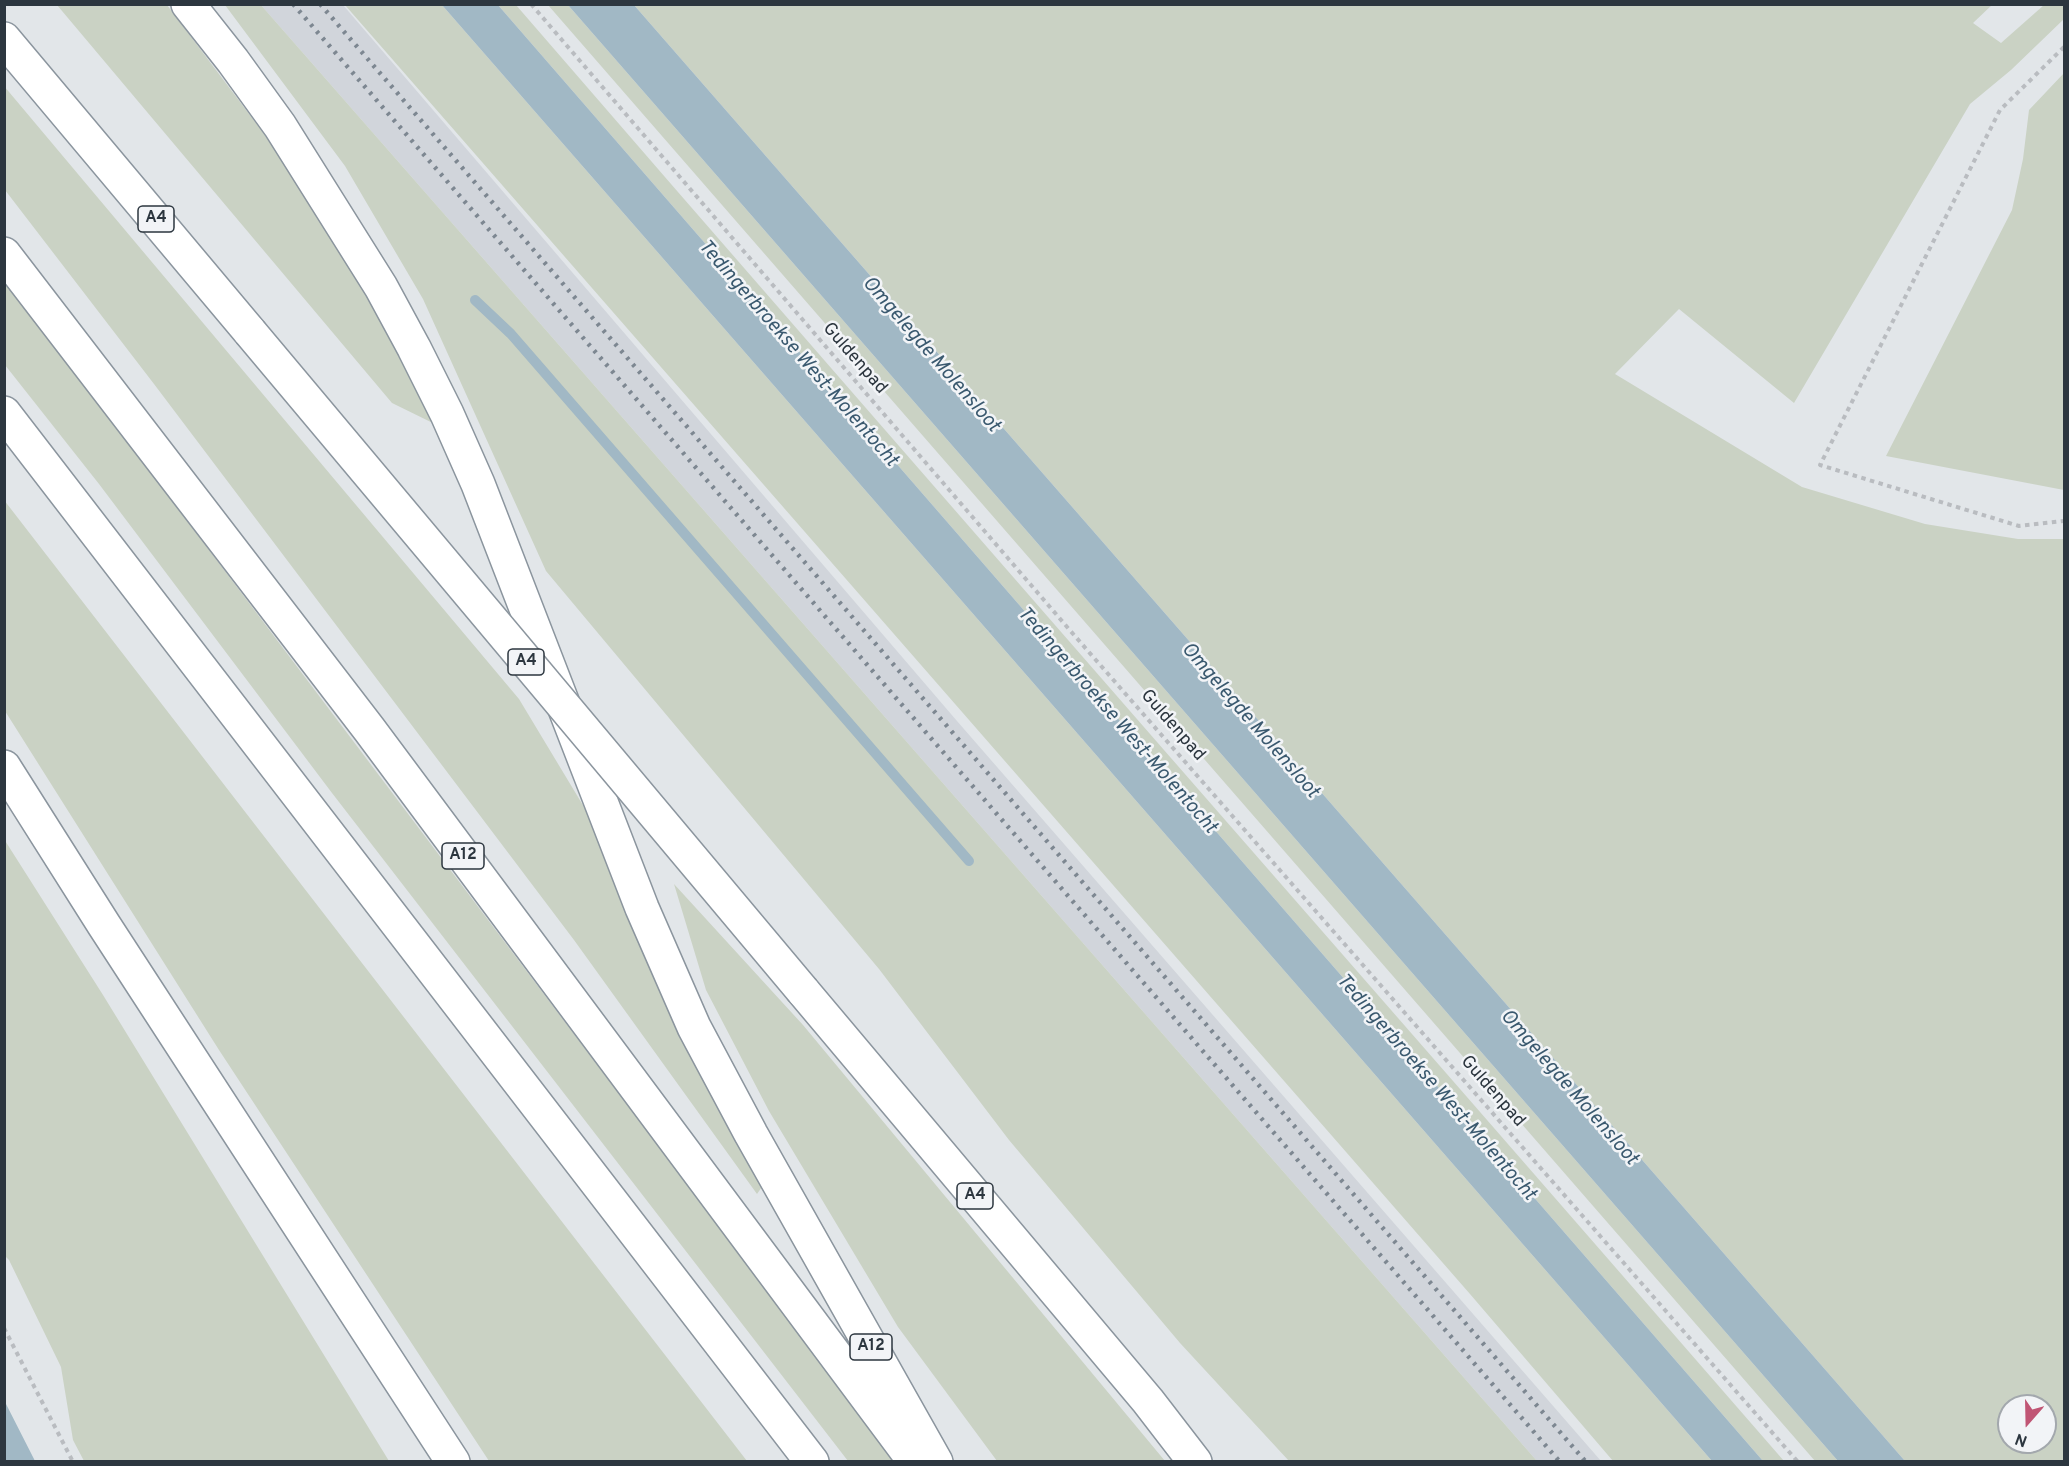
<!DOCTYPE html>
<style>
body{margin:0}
#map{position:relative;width:2069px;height:1466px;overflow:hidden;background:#e2e6e9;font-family:Overpass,sans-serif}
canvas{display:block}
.frame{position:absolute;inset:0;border:6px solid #2c363f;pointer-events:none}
.north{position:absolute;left:1997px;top:1394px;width:60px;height:60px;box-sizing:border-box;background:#f2f4f7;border:2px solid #a3a8ad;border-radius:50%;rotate:200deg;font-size:16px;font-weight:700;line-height:24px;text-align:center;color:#2c363f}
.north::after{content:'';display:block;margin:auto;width:21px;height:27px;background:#c05574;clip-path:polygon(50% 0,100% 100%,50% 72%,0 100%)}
</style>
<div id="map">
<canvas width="2069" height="1466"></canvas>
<div class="frame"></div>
<div class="north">N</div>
</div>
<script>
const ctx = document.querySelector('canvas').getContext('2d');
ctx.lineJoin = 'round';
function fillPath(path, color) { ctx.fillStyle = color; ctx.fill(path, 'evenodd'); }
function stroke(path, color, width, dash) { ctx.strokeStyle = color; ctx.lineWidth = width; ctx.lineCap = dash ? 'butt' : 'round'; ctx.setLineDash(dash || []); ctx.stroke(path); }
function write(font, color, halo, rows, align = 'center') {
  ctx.font = font + ' Overpass,sans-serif'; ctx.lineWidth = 5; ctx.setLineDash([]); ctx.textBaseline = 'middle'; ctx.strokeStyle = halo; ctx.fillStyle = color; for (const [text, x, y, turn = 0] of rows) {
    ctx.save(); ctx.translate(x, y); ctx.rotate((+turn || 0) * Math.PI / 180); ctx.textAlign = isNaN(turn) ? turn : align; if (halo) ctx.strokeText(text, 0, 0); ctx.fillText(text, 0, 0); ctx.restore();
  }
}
fillPath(new Path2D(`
 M261,5H343L957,721L1601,1461H1537Z`), '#d1d5db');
fillPath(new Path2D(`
 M1993,4L1973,23L2001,43L2044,5H2064V19L2011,70L1970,104L1794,403L1679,309L1615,374L1802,487L1925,524L2018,539H2064V1461H1905L634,5ZM2009,1406H2045V1442H2009Z
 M57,5H167L280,155L363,290L443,428L392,403Z
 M225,5H261L1537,1461H1289L1180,1343L1009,1140L879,969L546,571L423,299L345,166Z
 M345,5H442L1712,1461H1613L1470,1294Z
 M498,5H516C937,492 1362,975 1784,1461H1763Z
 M548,5H568L1838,1461H1815Z
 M2064,73V490L1886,456L2012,210L2023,159L2029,110Z
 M4,86L519,699L631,885L766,1181L757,1194L574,940L154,384L5,190Z
 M4,278L896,1461H848L332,793L99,484L5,365Z
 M4,500L747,1461H489L219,1050L5,711Z
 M4,839L103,995L389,1461H84L73,1440L61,1367L9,1260L5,1256Z
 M674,884L803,1025L1165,1461H997L898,1327L769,1111L706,990Z`), '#cad2c4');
fillPath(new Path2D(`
 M442,5H498L1763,1461H1712Z
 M568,5H634L1905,1461H1838Z
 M5,1402L35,1461H5Z`), '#a1b8c5');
stroke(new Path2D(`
 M475,300L511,334L969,861`), '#a1b8c5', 10);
const motorway = new Path2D(`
 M188,4L233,61L280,126L381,287L414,348L447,414L478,484L642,908L694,1027L751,1134L936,1462
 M4,39L250,332
 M4,254L369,729L915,1462
 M4,413L812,1462
 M4,767L104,925L453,1462
 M803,991L1148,1401L1195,1462`);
stroke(motorway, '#8b959e', 36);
stroke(new Path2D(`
 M531,4L1074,635L1798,1462
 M2064,47L2000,110L1820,465L2019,526L2064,521
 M4,1328L73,1462`), '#b9bcc0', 4, [4.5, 4.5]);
stroke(motorway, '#fff', 33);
stroke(new Path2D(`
 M293,4L1560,1462
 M320,4L1586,1462`), '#7d8791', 4.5, [3, 6]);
const motorwayBridge = new Path2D(`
 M250,332L803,991`);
stroke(motorwayBridge, '#8b959e', 36, []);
stroke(motorwayBridge, '#fff', 33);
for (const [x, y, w] of [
 [156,219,36],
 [526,662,36],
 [463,856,42],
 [975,1196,36],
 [871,1347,42]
]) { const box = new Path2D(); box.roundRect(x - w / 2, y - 13, w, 26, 4.5); ctx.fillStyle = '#f2f4f7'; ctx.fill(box); stroke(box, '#2c363f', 1.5); }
write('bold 16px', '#2c363f', null, [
 ["A4",156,219],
 ["A4",526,662],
 ["A12",463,856],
 ["A4",975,1196],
 ["A12",871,1347]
]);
write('18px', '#2c363f', '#f2f4f7', [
 ["Guldenpad",854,359,49],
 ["Guldenpad",1172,726,49],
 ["Guldenpad",1492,1092,49]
]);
write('italic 20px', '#3a596f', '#f2f4f7', [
 ["Tedingerbroekse West-Molentocht",797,354,49],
 ["Omgelegde Molensloot",930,355,49],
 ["Tedingerbroekse West-Molentocht",1116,721,49],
 ["Omgelegde Molensloot",1249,721,49],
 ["Tedingerbroekse West-Molentocht",1435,1088,49],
 ["Omgelegde Molensloot",1568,1088,49]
]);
</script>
